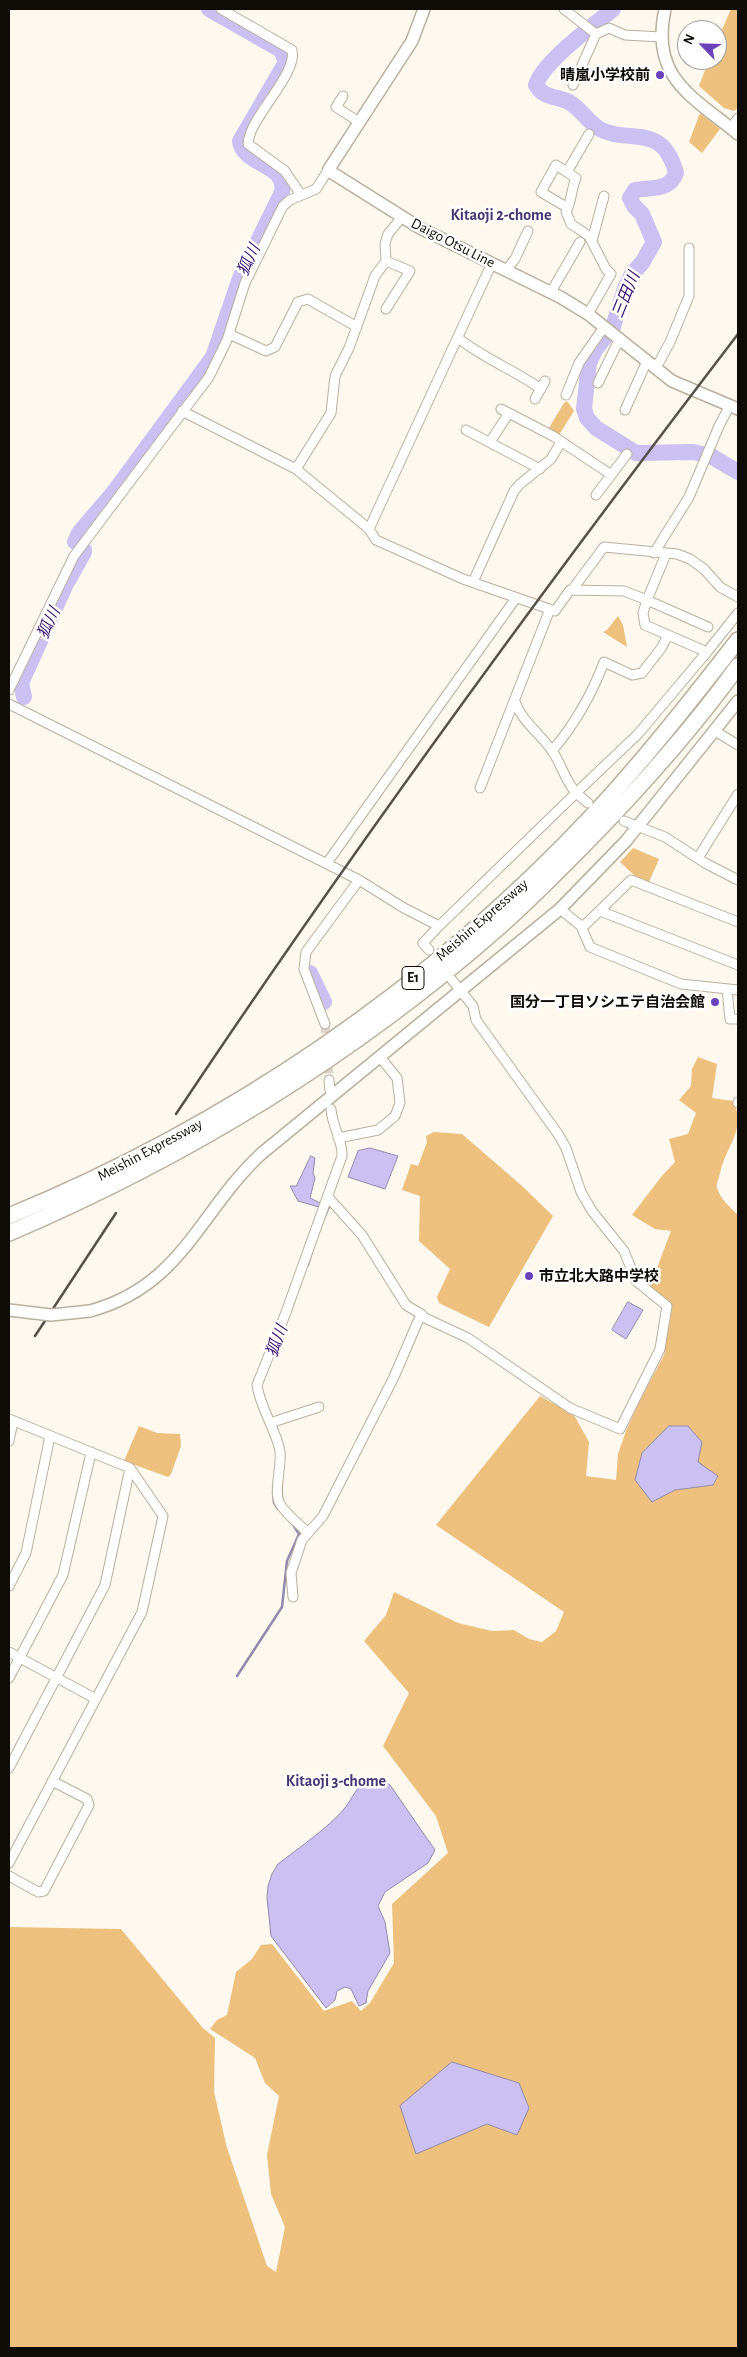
<!DOCTYPE html>
<meta charset="utf-8">
<style>
body{margin:0}
#map{position:relative;width:747px;height:2357px;overflow:hidden;background:#fff8ee;font-family:"Alegreya Sans",sans-serif}
canvas{display:block}
.frame{position:absolute;inset:0;border:10px solid #0f0c07;pointer-events:none}
.north{position:absolute;left:677px;top:20px;width:50px;height:50px;box-sizing:border-box;background:#fff;border:1px solid #9f9e9c;border-radius:50%;rotate:294deg;font-size:14px;font-weight:700;line-height:20px;text-align:center;color:#0f0c07}
.north::after{content:'';display:block;margin:auto;width:18px;height:22px;background:#6a43bb;clip-path:polygon(50% 0,100% 100%,50% 72%,0 100%)}
</style>
<div id="map">
<canvas width="747" height="2357"></canvas>
<div class="frame"></div>
<div class="north">N</div>
</div>
<script>
const ctx = document.querySelector('canvas').getContext('2d');
ctx.lineJoin = 'round';
function fillPath(path, color) { ctx.fillStyle = color; ctx.fill(path, 'evenodd'); }
function stroke(path, color, width, dash) { ctx.strokeStyle = color; ctx.lineWidth = width; ctx.lineCap = dash ? 'butt' : 'round'; ctx.setLineDash(dash || []); ctx.stroke(path); }
function write(font, color, halo, rows, align = 'center') {
  ctx.font = font + ' "Alegreya Sans","Noto Sans JP",sans-serif'; ctx.lineWidth = 5; ctx.setLineDash([]); ctx.textBaseline = 'middle'; ctx.strokeStyle = halo; ctx.fillStyle = color; for (const [text, x, y, turn = 0] of rows) {
    ctx.save(); ctx.translate(x, y); ctx.rotate((+turn || 0) * Math.PI / 180); ctx.textAlign = isNaN(turn) ? turn : align; if (halo) ctx.strokeText(text, 0, 0); ctx.fillText(text, 0, 0); ctx.restore();
  }
}
fillPath(new Path2D(`
 M731,9H738V108L734,111L724,108L699,86L709,60H717V41Z
 M700,113L720,129L702,153L689,142Z
 M567,401L574,411L559,435L549,428L564,403Z
 M618,616L623,625L627,647L603,632L607,630Z
 M633,848L659,859L649,882L635,876L620,862Z
 M698,1057L717,1064L712,1098L733,1101C747,1129 726,1146 720,1173C719,1178 716,1184 717,1188C721,1200 730,1207 738,1215V2348H9V1927L121,1929L203,2028L215,2038L214,2092L227,2148L267,2266L276,2272L285,2227L271,2194L267,2155L279,2096L265,2083L255,2058L210,2029L217,2020L227,2015L236,1972L252,1959L261,1945L272,1944L324,2011L352,2001L361,2011L370,2003L394,1963L392,1904L448,1853L436,1816L383,1746L409,1693L364,1641L386,1615L394,1592L458,1623L492,1631L514,1630L529,1639L542,1642L556,1631L564,1612L436,1525L540,1396L574,1415L589,1442L586,1476L616,1480L618,1454L626,1431L637,1406L664,1355L671,1303L650,1287L671,1231L655,1229L632,1215L661,1177L675,1162L669,1139L688,1134L696,1113L679,1100L691,1086L692,1069Z
 M434,1132L462,1134L521,1185L553,1216L489,1327L439,1303L437,1297L450,1269L419,1241L420,1196L402,1190L411,1164L418,1166L427,1142L426,1136Z
 M139,1426L157,1433L180,1434L181,1446L171,1474L168,1477L124,1461Z`), '#edc17d');
const water = new Path2D(`
 M370,1148L398,1156L385,1189L348,1177L358,1151Z
 M311,1156L315,1158L313,1173L315,1178L310,1198L320,1203L319,1207L298,1201L290,1186H296Z
 M628,1302L643,1310L626,1339L612,1330Z
 M669,1426H688L702,1442L698,1462L718,1476L713,1485L675,1490L652,1502L635,1480L642,1453Z
 M373,1777L380,1778L390,1785L435,1850L428,1863L385,1892L378,1906L385,1922L390,1953L368,1991L366,2003L359,2006L351,1989L345,1987L337,1991L335,2000L326,2008L271,1936L267,1898L268,1886L272,1874L278,1864C296,1850 335,1823 347,1805C355,1794 359,1781 373,1777Z
 M452,2062L519,2083L529,2108L517,2135L487,2124L416,2154L400,2106Z`);
fillPath(water, '#cac0f2');
stroke(water, '#928aac', 1);
stroke(new Path2D(`
 M324,1218L329,1207
 M308,1265L312,1251
 M273,1493L274,1503L278,1509
 M237,1676L282,1607L287,1561L299,1534L292,1523`), '#928aac', 2.5);
stroke(new Path2D(`
 M613,9C594,26 543,61 536,85C543,98 557,96 569,102C581,109 587,121 598,128C628,146 662,120 676,173C670,191 651,187 635,190L630,198L634,206L642,214L654,242L642,263L632,274L625,288L613,327L595,350L589,363L584,409L587,418L596,428L636,453L693,452L711,456L738,472
 M75,542L79,533L114,492L213,357L240,278L282,192C288,164 242,165 240,141L286,62L281,50L209,9
 M24,697L21,683L66,584L84,552V550
 M310,973L324,1002`), '#cac0f2', 16);
stroke(new Path2D(`
 M325,1024L329,1080`), '#dbd5cb', 9, [9, 4.5]);
const street = new Path2D(`
 M221,9L292,50C298,75 249,117 248,144L285,171L301,195
 M564,9L596,34
 M573,85L596,34L609,28L625,35L662,37
 M343,96L336,107L359,122
 M731,128L738,118
 M567,172L589,134
 M568,208L541,192L556,165L576,178C571,190 572,200 566,212L571,224L589,236L606,269L611,274L588,314
 M592,241L604,196
 M386,261L410,271L386,309
 M506,270L515,259L528,231
 M551,292L580,242
 M229,334L266,351L275,347L298,302L308,299L357,327
 M458,338C483,358 514,370 541,389
 M656,368L670,342L689,296V248
 M598,383L616,346L621,340
 M566,395L579,363L604,327
 M535,399L545,381
 M501,409L553,436L610,474
 M625,410L647,361
 M182,411L296,469L369,529L376,540L463,579L555,611L570,590L624,591L647,600L643,613L645,625L707,652L638,734L576,793C565,780 562,766 553,752C541,734 523,723 515,702
 M466,430L540,469
 M490,442L509,413
 M296,469L331,413L335,376L349,348L375,276L386,261L385,244L388,234L402,217
 M596,495L627,454
 M369,529L492,263
 M654,553L689,497L719,426L730,405
 M666,554L647,600L708,627
 M473,582L514,491L520,484L551,459L561,442
 M572,590L604,547L677,554L690,559L704,569L720,587L738,597
 M707,652L738,613
 M9,690L74,556L209,377L227,340L245,283L283,206L290,200L316,189L329,169
 M9,704L359,880L404,908L439,926L576,793L588,803
 M715,731L738,745
 M552,751C574,725 592,694 604,662L632,675L642,673L662,647L668,635
 M480,788L550,609
 M624,821L665,837L705,863L738,880
 M698,858L738,794
 M327,863L516,598
 M560,909L581,926L590,947L681,984L738,990
 M600,911L738,965
 M581,926L586,924L631,880L738,922
 M429,950L423,943L439,926
 M727,989L730,1019H738
 M325,1024L304,969L306,952L359,880
 M329,1080L330,1090
 M738,1103V1102
 M338,1138L378,1130L395,1116L400,1103L397,1078L380,1057
 M421,1314L425,1318L468,1338L570,1408L620,1429L660,1349L667,1306L636,1281L624,1251L592,1211L581,1192L566,1148L558,1134L476,1020L473,1006L452,980
 M9,1419L130,1468L163,1516L142,1612L9,1863
 M270,1423L319,1407
 M9,1441L13,1421
 M307,1532C299,1524 286,1514 280,1504C273,1492 282,1466 280,1451C275,1427 260,1408 257,1385L285,1315L342,1156C343,1141 332,1126 331,1109
 M9,1586L26,1553L50,1436
 M293,1597L291,1573L302,1540L323,1516L394,1377L421,1314L406,1305L362,1235L328,1197
 M9,1652L96,1699
 M9,1678L63,1575L91,1453
 M9,1768L105,1585L130,1468
 M9,1876L38,1892L44,1891L89,1805L87,1799L52,1781`);
const secondary = new Path2D(`
 M424,9L412,41L329,169L334,174L420,228L560,297L588,314L672,381L738,409
 M665,9C650,78 692,96 738,134
 M90,1311C182,1286 198,1213 261,1154L560,909L626,841L738,701`);
const highway = new Path2D(`
 M9,1216C228,1126 431,988 593,815C645,759 692,699 738,640
 M9,1233C187,1157 352,1056 497,929C527,903 554,875 582,847C638,790 691,731 738,666`);
stroke(street, '#b9af9f', 11);
stroke(secondary, '#b9af9f', 14);
stroke(highway, '#b9af9f', 18);
stroke(street, '#fff', 9);
stroke(secondary, '#fff', 11);
stroke(highway, '#fff', 15);
stroke(new Path2D(`
 M176,1114C354,847 543,589 738,334
 M35,1336L116,1213`), '#55514a', 2.5);
const secondaryBridge = new Path2D(`
 M9,1310L51,1315L90,1311`);
stroke(secondaryBridge, '#b9af9f', 14, []);
stroke(secondaryBridge, '#fff', 11);
for (const [x, y, r, color] of [
 [660,75,5,"#6a43bb"],
 [715,1002,5,"#6a43bb"],
 [529,1276,5,"#6a43bb"]
]) { const dot = new Path2D(); dot.arc(x, y, r, 0, 2 * Math.PI); ctx.fillStyle = color; ctx.fill(dot); stroke(dot, '#fff', 2); }
for (const [x, y, w] of [
 [413,978,22]
]) { const box = new Path2D(); box.roundRect(x - w / 2, y - 11.5, w, 23, 4); ctx.fillStyle = '#fff'; ctx.fill(box); stroke(box, '#0f0c07', 1); }
write('bold 14px', '#0f0c07', null, [
 ["E1",413,978]
]);
write('bold 15px', '#0f0c07', '#fff', [
 ["晴嵐小学校前",650,75],
 ["国分一丁目ソシエテ自治会館",705,1002],
 ["市立北大路中学校",539,1276,"left"]
], 'right');
write('15px', '#0f0c07', '#fff', [
 ["Daigo Otsu Line",453,243,27],
 ["Meishin Expressway",482,920,-41],
 ["Meishin Expressway",150,1150,-28]
]);
write('bold 16px', '#463672', '#fff', [
 ["Kitaoji 2-chome",501,215],
 ["Kitaoji 3-chome",336,1781]
]);
write('italic 16px', '#330c6b', '#fff', [
 ["狐川",249,260,-65],
 ["三田川",626,295,-68],
 ["狐川",49,623,-65],
 ["狐川",277,1341,-69]
]);
</script>
